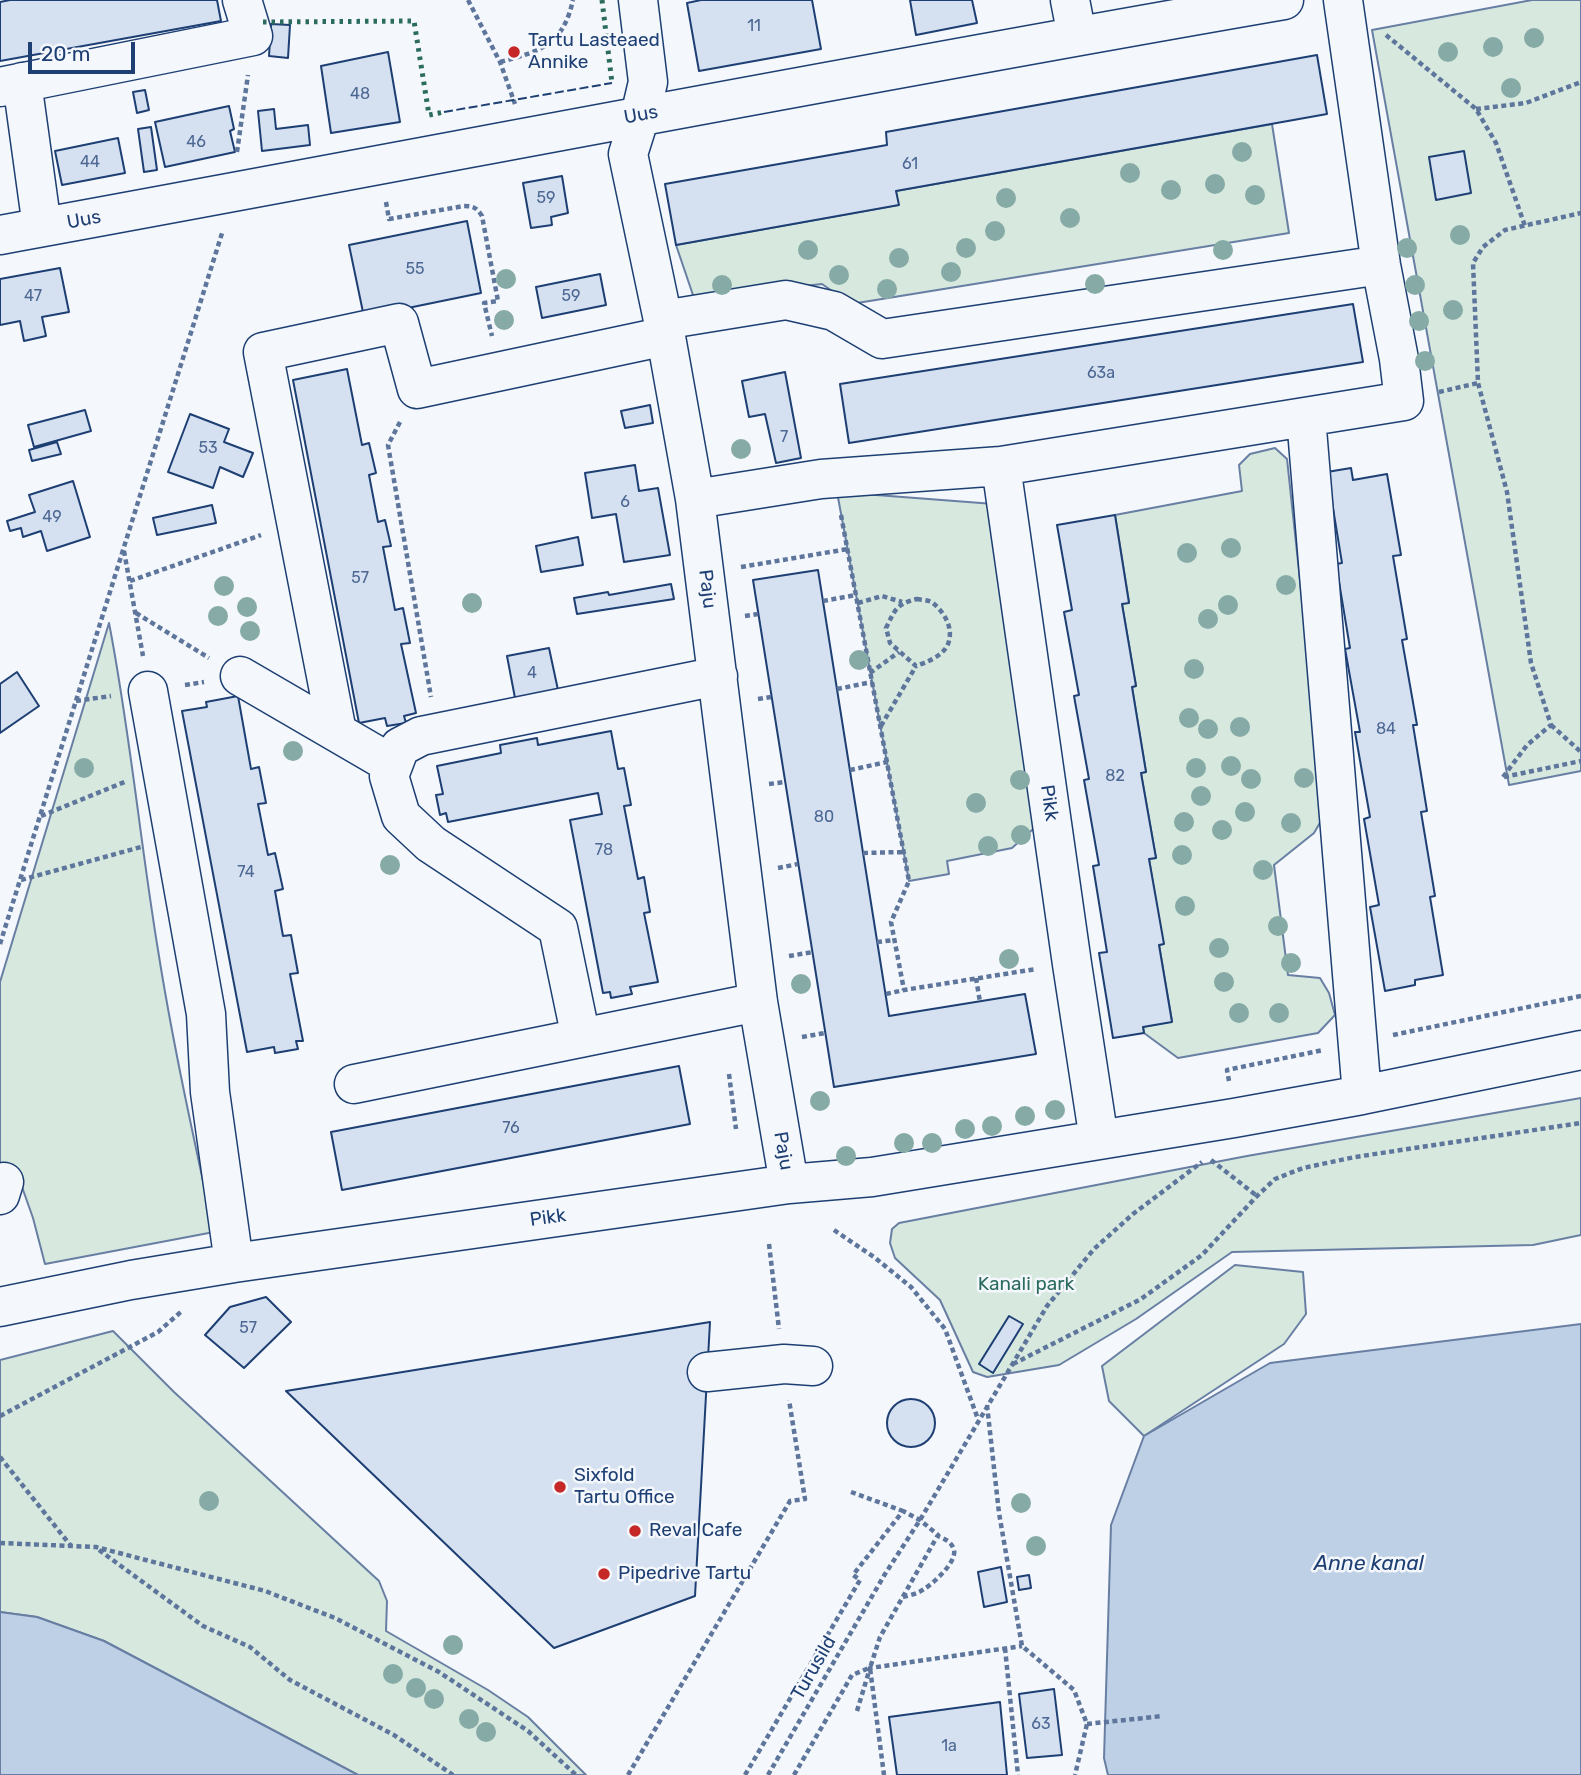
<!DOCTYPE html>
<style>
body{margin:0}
#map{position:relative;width:1581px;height:1775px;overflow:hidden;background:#f4f7fb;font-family:Rubik,sans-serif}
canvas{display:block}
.scale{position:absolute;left:28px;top:42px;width:107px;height:32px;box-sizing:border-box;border:4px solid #1d3f73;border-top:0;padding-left:9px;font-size:21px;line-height:24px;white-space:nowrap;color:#1d3f73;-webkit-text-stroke:5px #f4f7fb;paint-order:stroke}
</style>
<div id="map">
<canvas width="1581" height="1775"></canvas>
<div class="scale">20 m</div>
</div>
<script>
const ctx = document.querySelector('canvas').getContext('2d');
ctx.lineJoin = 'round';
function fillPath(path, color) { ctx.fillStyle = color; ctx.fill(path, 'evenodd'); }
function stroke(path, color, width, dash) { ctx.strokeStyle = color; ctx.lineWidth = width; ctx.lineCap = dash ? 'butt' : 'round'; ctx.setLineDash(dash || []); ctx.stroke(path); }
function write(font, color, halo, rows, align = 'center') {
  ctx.font = font + ' Rubik,sans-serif'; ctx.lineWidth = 5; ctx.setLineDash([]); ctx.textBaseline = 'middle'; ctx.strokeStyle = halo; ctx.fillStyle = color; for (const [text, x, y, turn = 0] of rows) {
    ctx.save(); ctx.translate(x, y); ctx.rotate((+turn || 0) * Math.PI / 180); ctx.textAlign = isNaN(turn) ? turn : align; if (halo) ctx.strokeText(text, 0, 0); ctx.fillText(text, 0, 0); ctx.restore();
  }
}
const green = new Path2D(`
 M1532,0H1581V771L1509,785L1372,30Z
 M1272,124L1289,233L851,304L822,284L694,298L676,245L898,205L896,191Z
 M1275,448L1287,459L1325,814L1314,833L1274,865L1288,975L1320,978L1329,993L1335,1015L1318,1033L1178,1058L1144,1033L1143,1027L1172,1021L1159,945L1163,944L1149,859L1156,858L1141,773L1146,772L1132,687L1136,686L1122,604L1129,602L1115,515L1242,491L1239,465L1250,454Z
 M837,492L1007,505L1051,813L1012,848L947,861L949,874L909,881Z
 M109,623C130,731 140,841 158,950C173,1045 194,1139 214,1232L45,1264L33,1218L22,1187L0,1165V982Z
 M1581,1098V1235L1533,1245L1232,1252L1136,1319L1059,1365L987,1377L973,1372L940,1300L895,1258L890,1243L892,1229L899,1223L1247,1156Z
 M1235,1265L1303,1272L1306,1314L1284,1344L1144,1436L1109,1401L1102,1366Z
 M113,1331L174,1392L379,1581L387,1601L386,1631L488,1690L528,1717L586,1775H358L104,1641L37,1617L0,1612V1360Z`);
fillPath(green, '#d7e8df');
stroke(green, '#687fa3', 2);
const water = new Path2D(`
 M1581,1324V1775H1108L1104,1758L1111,1525L1144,1436L1270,1363Z
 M0,1612L37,1617L104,1641L358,1775H0Z`);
fillPath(water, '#bed0e5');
stroke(water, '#687fa3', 2);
const building = new Path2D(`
 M10,0H217L221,21L0,61V2Z
 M701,0H812L821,49L699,71L687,3Z
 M910,0H972L977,23L916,35Z
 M271,24L290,25L288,58L269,56Z
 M388,52L400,122L331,133L321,66Z
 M1317,55L1327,114L896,191L899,205L676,245L665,184L887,145L886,132Z
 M145,90L149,110L137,113L133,92Z
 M229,106L234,129L230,131L235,152L165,167L155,122Z
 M274,109L276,129L308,125L310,145L262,151L258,111Z
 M151,127L157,170L144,172L138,129Z
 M118,138L125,173L62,185L55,151Z
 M1464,151L1471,193L1436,200L1429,157Z
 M562,176L568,213L551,217L552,225L531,228L523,183Z
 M467,221L481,293L364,317L349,245Z
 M60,268L69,312L42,317L46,336L24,341L20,321L0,325V279Z
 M600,274L606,305L542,318L536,287Z
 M1353,304L1363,362L849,443L840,384Z
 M347,369L362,445L369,443L376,473L369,475L378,522L385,520L391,546L383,547L395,610L403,608L410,643L401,644L416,713L404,716L406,723L387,726L385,718L359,723L293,380Z
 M785,372L801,458L776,463L765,414L749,417L742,381Z
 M650,405L653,423L625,428L621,411Z
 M85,410L91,431L34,447L28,425Z
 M190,414L229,429L224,442L253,453L243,477L220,467L213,488L168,472Z
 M57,442L61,454L32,461L29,450Z
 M635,465L639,491L658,488L670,555L624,562L616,514L592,518L585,473Z
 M1351,468L1353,480L1387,474L1401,555L1393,556L1407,639L1402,640L1417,725H1413L1427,811L1421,812L1435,896L1430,897L1443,975L1415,980V985L1385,991L1370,907L1379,905L1364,819L1370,817L1355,732H1360L1345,649L1350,648L1336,564L1342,563L1327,472Z
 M73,481L90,537L47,551L41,531L23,537L21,528L10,531L7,521L35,512L29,495Z
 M212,505L216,523L157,535L153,518Z
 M1115,515L1129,603L1122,604L1136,686L1132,687L1146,772L1141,773L1156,858L1149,859L1164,944L1159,945L1172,1022L1143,1027L1144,1033L1113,1038L1099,953L1107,952L1093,866L1099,865L1084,780L1089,779L1074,696L1079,695L1064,612L1072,610L1057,525Z
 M578,537L583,565L541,572L536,546Z
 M818,570L889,1016L1025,994L1036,1054L834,1087L753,580Z
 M671,584L674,599L577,614L574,598L608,592L609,595Z
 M549,648L558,690L515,698L507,656Z
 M17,672L39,706L0,733V684Z
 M238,696L251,769L259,767L266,803L258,804L268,855L275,853L283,889L275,891L283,936L291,935L298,973L290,974L303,1041H296L298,1049L275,1053L274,1047L247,1052L182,711L207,707L206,702Z
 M611,731L618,769L624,768L631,805L624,806L638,879L644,877L650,912L644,913L658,982L630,987L632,994L611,998L610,992L603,993L570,820L602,814L598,793L448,822L446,813L440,815L436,795L443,794L437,766L501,753L500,745L537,738L538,745Z
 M679,1066L690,1124L342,1190L331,1132Z
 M266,1297L291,1322L244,1368L205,1335L230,1307Z
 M1009,1316L1023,1324L993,1373L979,1364Z
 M710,1322L695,1596L554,1648L286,1391Z
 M887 1423a24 24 0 1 1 48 0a24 24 0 1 1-48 0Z
 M1001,1567L1007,1602L984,1607L978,1572Z
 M1029,1575L1031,1588L1019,1590L1017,1577Z
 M1054,1689L1062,1755L1027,1758L1019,1694Z
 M1000,1702L1007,1775H897L889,1717Z`);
fillPath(building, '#d5e0f0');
stroke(building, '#1d3f73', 2);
const minor = new Path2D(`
 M638,0L648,82L640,116L628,154L663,320L695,499L758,1002L789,1184
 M1070,0L1077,36
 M22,82L42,227
 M0,87L253,36L242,0
 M0,235C428,157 855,74 1284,0
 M663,320L786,300L834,311L882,339L1381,265
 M1306,417L1362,1095
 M1001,466L1072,964L1099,1140
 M695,499L821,479L1001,466L1404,401L1399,359L1381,265L1343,0
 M240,676L393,765
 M148,691L206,1014L210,1092L234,1263
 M337,732L263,352L399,323L417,389L666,336
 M581,1038L558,928L431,844L401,816L389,776L400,747L421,736L718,676
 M354,1084L758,1002
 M0,1195L4,1182
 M0,1307L131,1280L234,1263L789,1184L872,1177L1234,1118L1362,1095L1581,1050
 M707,1372L784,1364L813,1366`);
stroke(minor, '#1d3f73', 41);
stroke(new Path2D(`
 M468,0L500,62L515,104
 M1386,35L1476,109L1496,143L1525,226
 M500,62C541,51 563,45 573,0
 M1476,109L1526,103L1581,82
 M237,152L248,75
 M386,202L389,219L464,206C474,206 477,208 482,216L498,301L484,303L492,336
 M1439,392L1478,383
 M400,422L388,445L431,697
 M841,515L909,881L891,922L904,990
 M124,551L143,656
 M741,567L848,549
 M130,581L261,535
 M917,599C922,600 929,600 933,603C945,613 954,629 948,644C943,656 927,662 916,666L890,643L886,628C895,610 896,604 917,599Z
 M823,601L856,595
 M858,603L882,596L902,602
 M136,613L209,658
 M745,616L758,614
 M870,673L899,652
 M185,685L204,682
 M837,689L872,682
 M758,699L771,697
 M76,701L111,696
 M1551,725L1581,752
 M881,726L916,666
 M850,770L887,762
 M1503,777L1527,745L1551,725L1531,663L1507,492L1478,383L1473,263L1483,247L1505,230L1581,213
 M1504,777L1581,761
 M769,784L785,782
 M41,816L127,781
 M863,853L903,852
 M778,868L798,864
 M21,880L141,847
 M877,942L894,940
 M0,944L223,230
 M789,956L813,952
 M976,978L980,1002
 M886,994L904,990L1036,969
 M1393,1035L1581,996
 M802,1037L825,1033
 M729,1074L736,1129
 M1229,1081L1227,1070L1323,1050
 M1211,1160L1257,1196
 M834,1230L874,1257L911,1287L945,1329L978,1419
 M769,1244L779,1329
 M1013,1364L1141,1299L1202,1255L1257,1196L1275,1179L1303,1168L1355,1157L1581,1123
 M987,1405L999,1513L1022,1646L1074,1690L1087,1724L1075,1775
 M0,1416L158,1332L183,1310
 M0,1457L71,1546
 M851,1492L903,1511
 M0,1543L96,1547L265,1591L335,1618L439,1672L528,1731L576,1775
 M99,1550L203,1626L250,1647L290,1680L394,1735L453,1775
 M903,1597C908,1596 915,1594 919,1592C930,1587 957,1563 954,1550C952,1542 945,1539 938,1536
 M1005,1648L1018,1775
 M857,1711L870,1668L1022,1646
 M1087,1724L1163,1716
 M628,1775L790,1501L805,1499L789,1400
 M745,1775L860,1580L853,1575L903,1511L920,1520L938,1535L880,1637L870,1668L884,1775
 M768,1775L885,1574L920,1520L1047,1306L1094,1249L1133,1214L1202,1162
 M794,1775L852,1675L869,1668`), '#5e769c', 4.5, [5, 3.5]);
stroke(minor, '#f4f7fb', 38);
stroke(new Path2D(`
 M602,0L612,83
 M263,22L414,21L429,115L444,112`), '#2c6c60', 5, [3.5, 5]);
stroke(new Path2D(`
 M444,112L612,83`), '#1d3f73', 2, [9, 3.5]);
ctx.fillStyle = '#86aba6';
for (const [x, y] of [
 [1534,38],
 [1493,47],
 [1448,52],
 [1511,88],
 [1242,152],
 [1130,173],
 [1215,184],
 [1171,190],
 [1255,195],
 [1006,198],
 [1070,218],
 [995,231],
 [1460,235],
 [966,248],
 [1407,248],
 [808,250],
 [1223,250],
 [899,258],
 [951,272],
 [839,275],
 [506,279],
 [1095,284],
 [722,285],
 [1415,285],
 [887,289],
 [1453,310],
 [504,320],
 [1419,321],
 [1425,361],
 [741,449],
 [1231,548],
 [1187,553],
 [1286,585],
 [224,586],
 [472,603],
 [1228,605],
 [247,607],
 [218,616],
 [1208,619],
 [250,631],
 [859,660],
 [1194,669],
 [1189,718],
 [1240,727],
 [1208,729],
 [293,751],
 [1231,766],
 [84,768],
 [1196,768],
 [1304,778],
 [1251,779],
 [1020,780],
 [1201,796],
 [976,803],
 [1245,812],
 [1184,822],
 [1291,823],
 [1222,830],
 [1021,835],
 [988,846],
 [1182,855],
 [390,865],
 [1263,870],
 [1185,906],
 [1278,926],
 [1219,948],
 [1009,959],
 [1291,963],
 [1224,982],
 [801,984],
 [1239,1013],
 [1279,1013],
 [820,1101],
 [1055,1110],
 [1025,1116],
 [992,1126],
 [965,1129],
 [904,1143],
 [932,1143],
 [846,1156],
 [209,1501],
 [1021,1503],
 [1036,1546],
 [453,1645],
 [393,1674],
 [416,1688],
 [434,1699],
 [469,1719],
 [486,1732]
]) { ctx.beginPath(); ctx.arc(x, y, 10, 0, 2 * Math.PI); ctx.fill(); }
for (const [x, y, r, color] of [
 [514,52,7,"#c62828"],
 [560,1487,7,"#c62828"],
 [635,1531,7,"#c62828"],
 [604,1574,7,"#c62828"]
]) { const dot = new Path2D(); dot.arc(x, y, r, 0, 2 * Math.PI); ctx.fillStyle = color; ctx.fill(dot); stroke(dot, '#f4f7fb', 2.5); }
write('16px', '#4b6792', null, [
 ["11",754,26],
 ["48",360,94],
 ["46",196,142],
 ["44",90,162],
 ["61",910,164],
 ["59",546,198],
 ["55",415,269],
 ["47",33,296],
 ["59",571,296],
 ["63a",1101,373],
 ["7",784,437],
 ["53",208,448],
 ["6",625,502],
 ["49",52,517],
 ["57",360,578],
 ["4",532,673],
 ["84",1386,729],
 ["82",1115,776],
 ["80",824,817],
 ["78",604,850],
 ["74",246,872],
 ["76",511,1128],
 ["57",248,1328],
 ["63",1041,1724],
 ["1a",949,1746]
]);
write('19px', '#1d3f73', '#f4f7fb', [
 ["Tartu Lasteaed",528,41],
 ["Annike",528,63],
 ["Sixfold",574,1476],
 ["Tartu Office",574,1498],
 ["Reval Cafe",649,1531],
 ["Pipedrive Tartu",618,1574]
], 'left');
write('19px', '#1d3f73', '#f4f7fb', [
 ["Uus",641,115,-10],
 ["Uus",84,220,-10],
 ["Paju",707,589,83],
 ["Pikk",1049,803,82],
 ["Paju",783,1151,80],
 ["Pikk",548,1218,-8],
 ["Turusild",814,1668,-60]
]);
write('19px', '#2c6c60', '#f4f7fb', [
 ["Kanali park",1026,1285]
]);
write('italic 21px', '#1d3f73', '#f4f7fb', [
 ["Anne kanal",1369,1564]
]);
</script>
